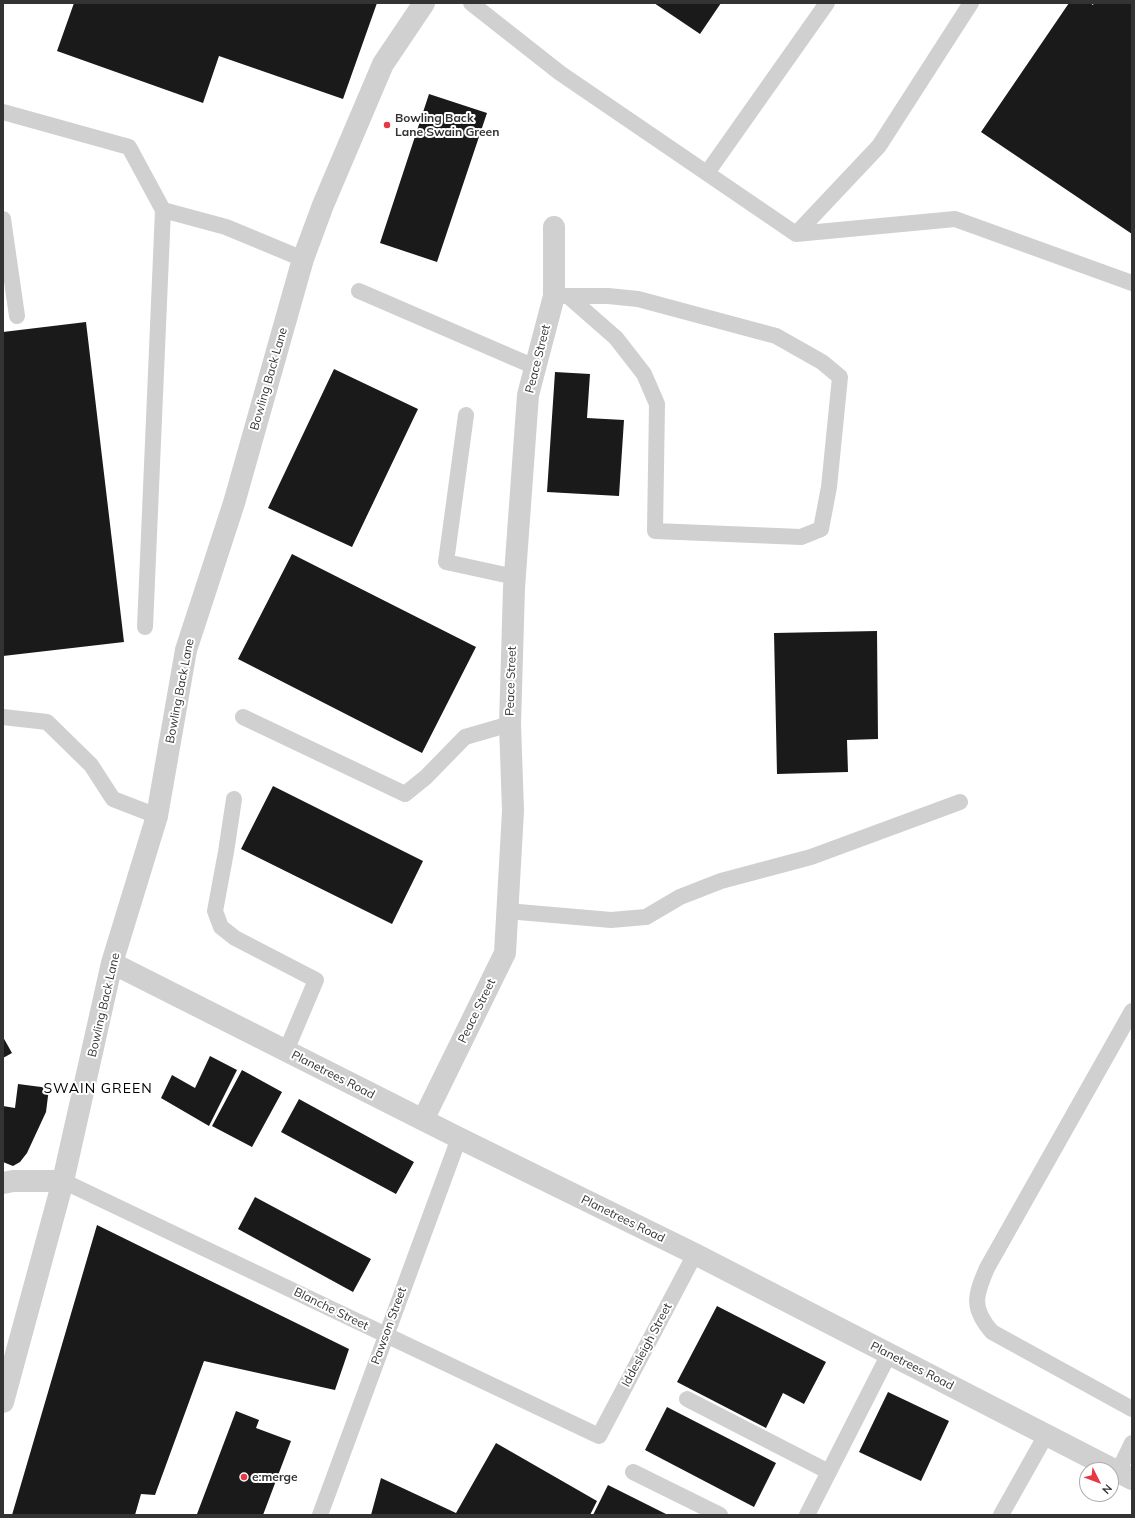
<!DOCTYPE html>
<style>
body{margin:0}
#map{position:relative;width:1135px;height:1518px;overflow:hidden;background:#fff;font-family:Mulish,sans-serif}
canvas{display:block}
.frame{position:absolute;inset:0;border:4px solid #333;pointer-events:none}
.north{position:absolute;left:1079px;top:1462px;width:40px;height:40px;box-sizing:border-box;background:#fff;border:1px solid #adadad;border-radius:50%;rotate:132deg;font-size:11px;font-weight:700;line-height:16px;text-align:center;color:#333}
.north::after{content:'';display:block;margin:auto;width:14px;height:18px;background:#e63946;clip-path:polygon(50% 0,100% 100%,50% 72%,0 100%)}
</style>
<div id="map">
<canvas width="1135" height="1518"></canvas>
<div class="frame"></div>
<div class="north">N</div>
</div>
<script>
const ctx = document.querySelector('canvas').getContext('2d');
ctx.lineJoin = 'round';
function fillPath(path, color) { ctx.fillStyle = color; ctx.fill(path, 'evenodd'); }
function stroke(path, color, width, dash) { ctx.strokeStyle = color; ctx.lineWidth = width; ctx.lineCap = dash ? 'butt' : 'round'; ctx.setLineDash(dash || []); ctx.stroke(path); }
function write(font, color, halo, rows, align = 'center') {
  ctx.font = font + ' Mulish,sans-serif'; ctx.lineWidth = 4; ctx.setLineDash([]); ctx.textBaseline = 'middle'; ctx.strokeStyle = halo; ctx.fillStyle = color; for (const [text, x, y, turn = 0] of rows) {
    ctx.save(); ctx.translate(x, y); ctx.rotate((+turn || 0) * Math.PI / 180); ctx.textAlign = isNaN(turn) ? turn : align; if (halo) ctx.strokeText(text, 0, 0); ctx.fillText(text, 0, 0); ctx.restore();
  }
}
fillPath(new Path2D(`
 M74,3H377L343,99L219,56L203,103L57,51Z
 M654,3H721L700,34Z
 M1069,3H1090L1093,5L1094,3H1132V234L981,132Z
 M429,94L487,113L437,262L380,243Z
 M86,322L124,642L3,656V332Z
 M334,369L418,409L352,547L268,508Z
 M555,372L590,374L587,418L624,420L619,496L547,492Z
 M292,554L476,647L422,753L238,659Z
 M877,631L878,739L847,740L848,772L777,774L774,633Z
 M273,786L423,861L392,924L241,849Z
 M3,1037L12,1053L3,1058Z
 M210,1056L237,1070L209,1126L161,1098L172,1075L195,1088Z
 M242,1070L282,1092L252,1147L212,1126Z
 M18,1084L49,1088L46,1112L27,1153L20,1162L13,1166L3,1162V1106L15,1108Z
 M299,1099L414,1162L396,1194L281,1132Z
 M255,1197L371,1259L353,1292L238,1229Z
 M97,1225L349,1349L335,1390L204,1361L155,1495L141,1494L135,1515H12Z
 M717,1306L826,1362L804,1404L783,1393L766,1428L677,1382Z
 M888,1392L949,1421L921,1481L859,1452Z
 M667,1407L776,1463L754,1507L645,1450Z
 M236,1411L259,1420L256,1428L291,1441L263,1515L197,1514Z
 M496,1443L597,1501L590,1515H371L381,1478L456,1513Z
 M608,1485L668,1515H593Z`), '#1a1a1a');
stroke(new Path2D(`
 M471,3L560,73L796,234L955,219L1132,283
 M3,112L129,147L163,210L226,227L303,259
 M707,173L827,3
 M3,219L17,316
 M796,234L879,146L971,3
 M359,291L535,367
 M554,296H608L638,299L776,336L822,362L840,377L829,487L821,529L801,537L655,531L657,404L644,374L616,338L568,296
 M466,415L446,562L515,577
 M145,627L163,210
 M3,717L47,722L91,765L113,799L157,816
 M243,717L405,794L426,777L465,737L510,724
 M234,799L226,852L215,911L221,927L235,938L316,980L286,1051
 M507,911L611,920L646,917L680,897L721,881L811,857L960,802
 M1132,1011L987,1268C975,1296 971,1308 992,1332L1132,1409
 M63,1181L386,1335L599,1436L695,1254
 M687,1399L829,1472
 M633,1472L720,1515
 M1118,1472L1132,1443
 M320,1515L459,1138
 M807,1515L889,1354
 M1001,1515L1046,1435`), '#d0d0d0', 16);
stroke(new Path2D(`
 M112,963L459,1138L695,1254L1132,1479
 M423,1120L505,953L513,811L510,724L514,588L528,395L554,296V227
 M3,1183L13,1181H63
 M3,1402L63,1181L112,963L157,816L186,650L234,503L303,259L323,205L383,64L424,3`), '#d0d0d0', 22);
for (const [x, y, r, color] of [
 [387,125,4,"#e63946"],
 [244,1477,4,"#e63946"]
]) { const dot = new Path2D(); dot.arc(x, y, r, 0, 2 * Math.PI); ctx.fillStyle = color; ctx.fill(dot); stroke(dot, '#fff', 1.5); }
write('bold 12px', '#333', '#fff', [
 ["Bowling Back",395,118],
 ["Lane Swain Green",395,132],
 ["e:merge",252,1477]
], 'left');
write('12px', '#333', '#fff', [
 ["Peace Street",538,359,-76],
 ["Bowling Back Lane",269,379,-74],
 ["Peace Street",511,681,-88],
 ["Bowling Back Lane",180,691,-79],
 ["Bowling Back Lane",104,1005,-77],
 ["Peace Street",477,1011,-64],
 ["Planetrees Road",333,1075,27],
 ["Planetrees Road",623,1219,26],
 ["Blanche Street",331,1309,26],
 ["Pawson Street",389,1326,-70],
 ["Iddesleigh Street",647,1345,-62],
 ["Planetrees Road",912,1366,27]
]);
ctx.letterSpacing = '1px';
write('14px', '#000', '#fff', [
 ["SWAIN GREEN",98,1089]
]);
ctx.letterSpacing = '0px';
</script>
